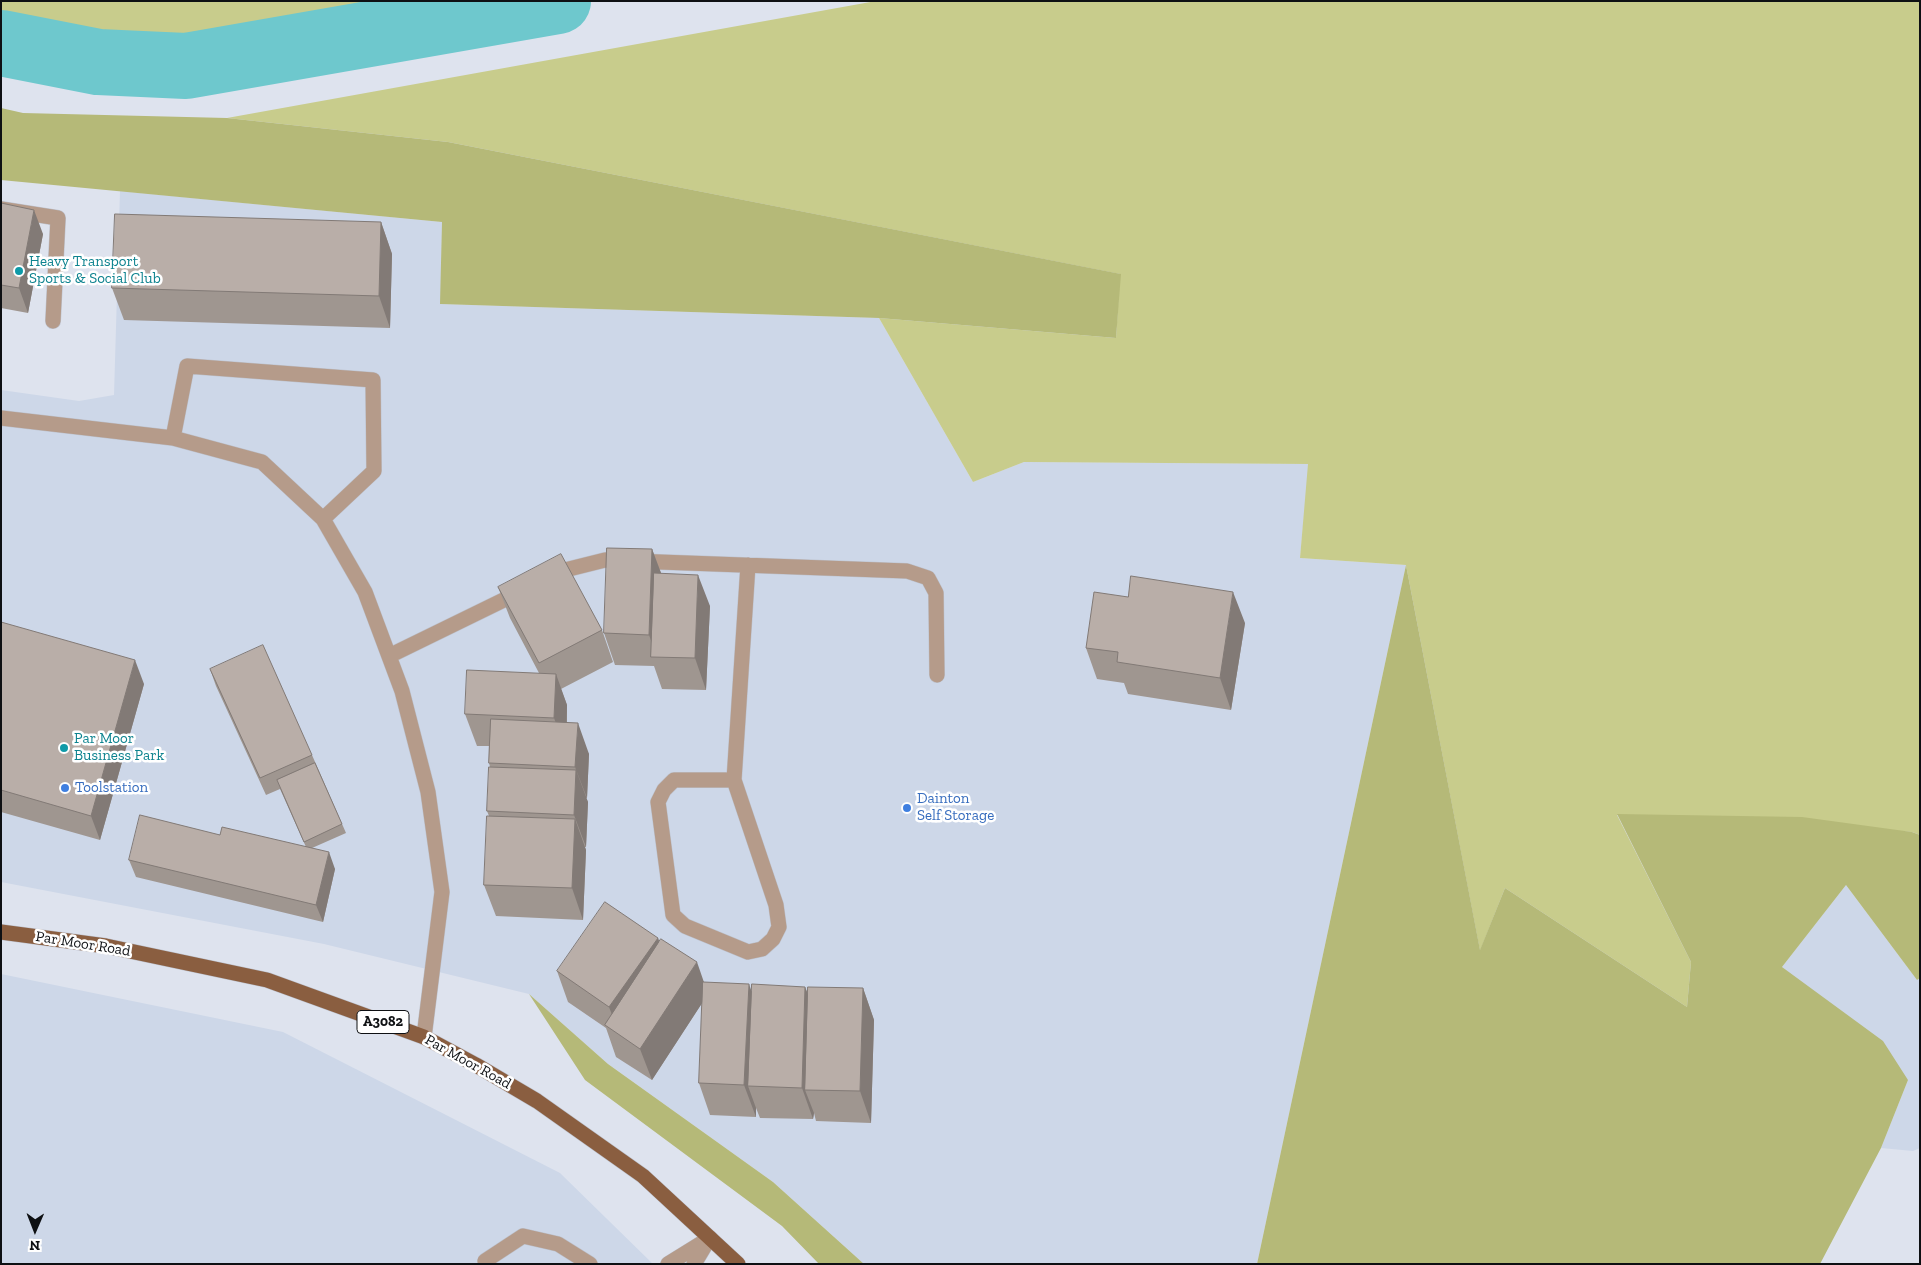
<!DOCTYPE html>
<style>
body{margin:0}
#map{position:relative;width:1921px;height:1265px;overflow:hidden;background:#dee3ee;font-family:"Zilla Slab",serif}
canvas{display:block}
.frame{position:absolute;inset:0;border:2px solid #0e1013;pointer-events:none}
.north{position:absolute;left:10px;top:1205px;width:50px;height:50px;-webkit-text-stroke:4px #fff;paint-order:stroke;rotate:181deg;font-size:14px;font-weight:700;line-height:20px;text-align:center;color:#0e1013}
.north::after{content:'';display:block;margin:auto;width:18px;height:22px;background:#0e1013;clip-path:polygon(50% 0,100% 100%,50% 72%,0 100%)}
</style>
<div id="map">
<canvas width="1921" height="1265"></canvas>
<div class="frame"></div>
<div class="north">N</div>
</div>
<script>
const ctx = document.querySelector('canvas').getContext('2d');
ctx.lineJoin = 'round';
function fillPath(path, color) { ctx.fillStyle = color; ctx.fill(path, 'evenodd'); }
function stroke(path, color, width, dash) { ctx.strokeStyle = color; ctx.lineWidth = width; ctx.lineCap = dash ? 'butt' : 'round'; ctx.setLineDash(dash || []); ctx.stroke(path); }
function write(font, color, halo, rows, align = 'center') {
  ctx.font = font + ' "Zilla Slab",serif'; ctx.lineWidth = 5; ctx.setLineDash([]); ctx.textBaseline = 'middle'; ctx.strokeStyle = halo; ctx.fillStyle = color; for (const [text, x, y, turn = 0] of rows) {
    ctx.save(); ctx.translate(x, y); ctx.rotate((+turn || 0) * Math.PI / 180); ctx.textAlign = isNaN(turn) ? turn : align; if (halo) ctx.strokeText(text, 0, 0); ctx.fillText(text, 0, 0); ctx.restore();
  }
}
fillPath(new Path2D(`
 M120,191L442,222L441,304L879,318L973,482L1024,462L1309,464L1300,558L1406,565L1257,1264H864L773,1182L608,1064L529,994L324,944L1,882V390L79,401L114,395Z
 M1846,885L1917,980L1920,978V1148L1913,1151L1881,1148L1908,1080L1782,967Z
 M1,974L283,1032L560,1173L653,1264H1Z`), '#cdd7e8');
fillPath(new Path2D(`
 M1,1H381L182,38L95,36L1,16Z
 M876,1H1920V835L1912,832L1617,815L1691,962L1687,1007L1505,888L1480,951L1406,565L1300,558L1308,464L1024,462L973,482L879,318L1116,338L1120,274L448,142L227,118Z`), '#c8cc8c');
fillPath(new Path2D(`
 M1,108L23,113L227,118L448,142L1121,274L1116,338L879,318L440,304L442,222L1,180Z
 M1406,565L1480,950L1505,888L1687,1007L1691,962L1617,814L1802,817L1912,832L1920,835V978L1917,980L1846,885L1782,967L1883,1041L1908,1080L1881,1148L1820,1264H1257Z
 M529,994L608,1064L773,1182L864,1264H819L782,1226L585,1080Z`), '#b5b978');
stroke(new Path2D(`
 M1,43L98,62L186,66L558,1`), '#6ec8cd', 66);
const minor = new Path2D(`
 M1,209L58,218L53,321
 M1,418L173,438L262,462L323,519L365,592L402,691L428,792L442,892L424,1037
 M173,438L187,366L373,380L374,471L323,519
 M550,577L565,570L605,560L907,571L928,578L936,593L937,675
 M389,656L520,592
 M734,780H674L664,790L658,802L673,915L685,926L748,952L762,949L773,939L779,927L776,905L734,780L748,565
 M485,1261L523,1236L558,1244L590,1264
 M668,1264L710,1238
 M694,1264L709,1239`);
const major = new Path2D(`
 M1,932L106,946L267,980L424,1037L476,1065L537,1101L643,1176L738,1264`);
stroke(minor, '#bdc1cb', 16);
stroke(major, '#bdc1cb', 16);
stroke(minor, '#b59b8a', 15);
stroke(major, '#8a5e40', 15);
fillPath(new Path2D(`
 M1,203L43,234L28,313L1,308Z
 M381,222L392,254L390,328L124,320L112,288Z
 M652,549L661,573L710,606L706,690L662,689L654,666L615,665L604,633Z
 M498,587L602,630L613,662L561,689L567,705V722L589,754L587,798H586L588,802L586,847H585L586,850L583,920L496,916L484,885L489,816L487,811L490,767L489,763V746H477L465,714L539,673L510,618Z
 M1,622L144,684L100,840L1,812Z
 M1245,623L1231,710L1128,694L1124,683L1097,679L1086,648Z
 M210,669L312,755L346,833L312,848L335,869L323,922L136,877L129,860L220,835L306,847L280,789L266,795L216,686Z
 M658,938L659,942L704,982L751,991L805,987L808,994L863,988L874,1020L871,1123L816,1121L814,1113L813,1119L760,1118L756,1108V1117L710,1115L699,1083L702,1003L652,1080L616,1057L606,1028L568,1002L557,971Z`), '#9f9690');
fillPath(new Path2D(`
 M34,210L43,234L28,313L19,288Z
 M381,222L392,254L390,328L379,296Z
 M652,549L664,581L657,657L649,635Z
 M698,575L710,606L706,690L695,658Z
 M1233,592L1245,623L1231,710L1220,678Z
 M135,660L144,684L100,840L91,816Z
 M556,674L567,705L566,750L554,718Z
 M578,723L589,754L587,798L575,767Z
 M576,770L588,802L586,847L574,815Z
 M575,819L586,850L583,920L572,888Z
 M329,852L335,869L323,922L316,905Z
 M658,938L669,969L620,1035L609,1007Z
 M697,962L708,994L652,1080L640,1049Z
 M749,984L760,1016L748,1086L756,1108V1117L744,1085Z
 M805,987L817,1018L805,1090L814,1113L813,1119L802,1088Z
 M863,988L874,1020L871,1123L860,1091Z`), '#827a76');
const building = new Path2D(`
 M1,203L34,210L19,288L1,285Z
 M115,214L381,222L379,296L112,288Z
 M607,548L652,549L649,635L604,633Z
 M561,554L602,630L539,663L498,587Z
 M654,573L698,575L695,658L651,657Z
 M1131,576L1233,592L1220,678L1117,662L1118,652L1086,648L1094,592L1128,597Z
 M1,622L135,660L91,816L1,790Z
 M263,645L312,755L260,778L210,669Z
 M467,670L556,674L554,718L465,714Z
 M491,719L578,723L575,767L489,763Z
 M315,763L342,824L304,842L277,780Z
 M489,767L576,770L574,815L487,811Z
 M140,815L220,835L222,827L329,852L316,905L129,860Z
 M487,816L575,819L572,888L484,885Z
 M605,902L658,938L609,1007L557,971Z
 M661,939L697,962L640,1049L605,1025Z
 M703,982L749,984L744,1085L699,1083Z
 M752,984L805,987L802,1088L748,1086Z
 M808,987L863,988L860,1091L805,1090Z`);
fillPath(building, '#b9aea8');
stroke(building, '#827a76', 1);
for (const [x, y, r, color] of [
 [19,271,5,"#0f9aa8"],
 [64,748,5,"#0f9aa8"],
 [65,788,5,"#3f7fe0"],
 [907,808,5,"#3f7fe0"]
]) { const dot = new Path2D(); dot.arc(x, y, r, 0, 2 * Math.PI); ctx.fillStyle = color; ctx.fill(dot); stroke(dot, '#fff', 2); }
for (const [x, y, w] of [
 [383,1022,52]
]) { const box = new Path2D(); box.roundRect(x - w / 2, y - 11.5, w, 23, 4); ctx.fillStyle = '#fff'; ctx.fill(box); stroke(box, '#0e1013', 1); }
write('bold 14px', '#0e1013', null, [
 ["A3082",383,1022]
]);
write('15px', '#0d838f', '#fff', [
 ["Heavy Transport",29,262],
 ["Sports & Social Club",29,279],
 ["Par Moor",74,739],
 ["Business Park",74,756]
], 'left');
write('15px', '#366cbe', '#fff', [
 ["Toolstation",75,788],
 ["Dainton",917,799],
 ["Self Storage",917,816]
], 'left');
write('15px', '#0e1013', '#fff', [
 ["Par Moor Road",83,944,9],
 ["Par Moor Road",468,1062,29]
]);
</script>
